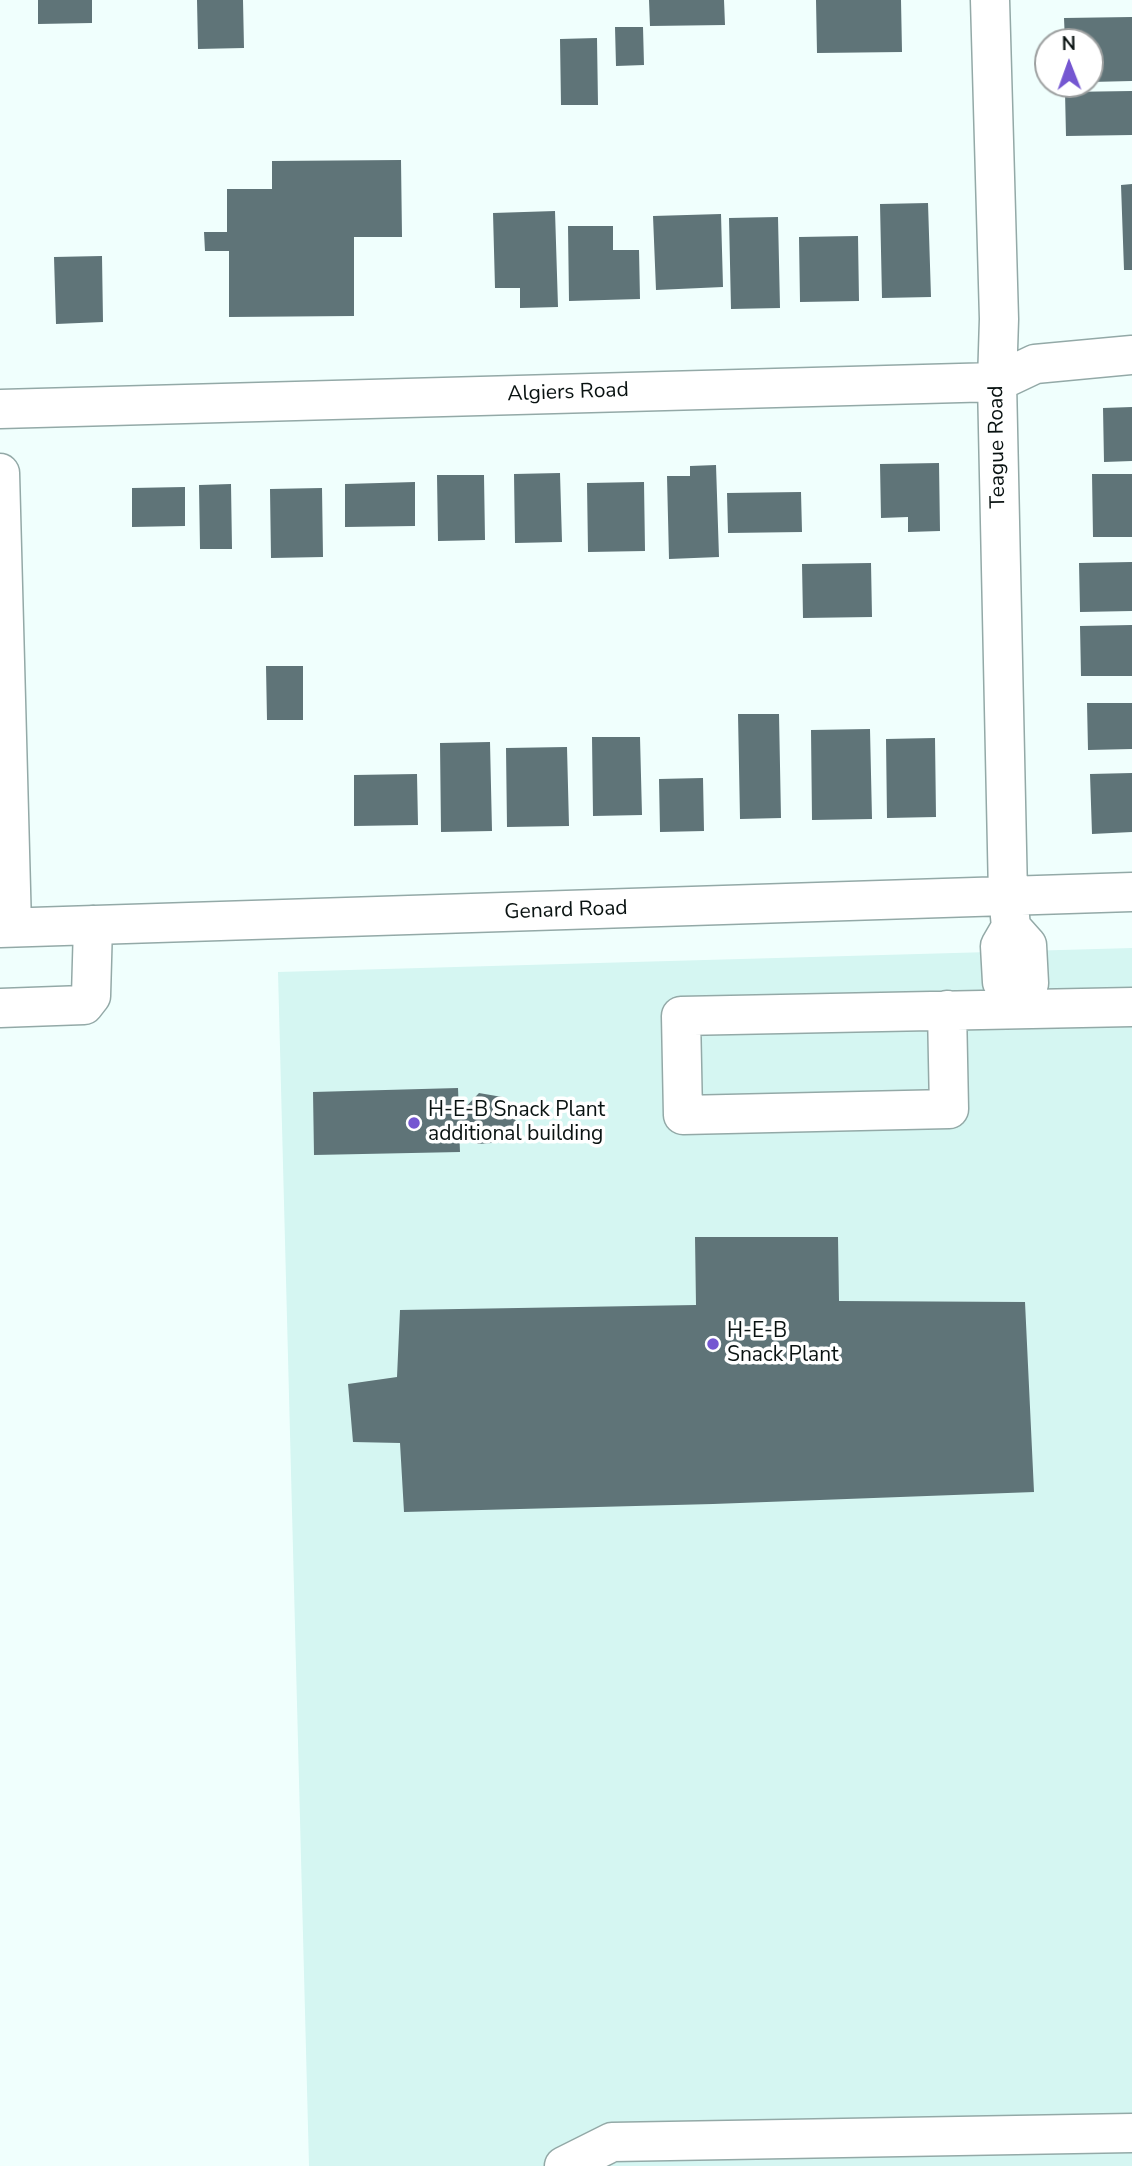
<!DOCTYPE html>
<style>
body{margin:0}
#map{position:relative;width:1132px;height:2166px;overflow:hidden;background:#f0fffd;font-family:"Nunito Sans",sans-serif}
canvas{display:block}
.north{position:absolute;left:1034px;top:28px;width:70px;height:70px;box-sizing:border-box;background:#fff;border:2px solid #9da0a0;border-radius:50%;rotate:359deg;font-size:19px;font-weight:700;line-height:28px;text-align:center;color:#091211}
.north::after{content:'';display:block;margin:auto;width:24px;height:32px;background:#7557d1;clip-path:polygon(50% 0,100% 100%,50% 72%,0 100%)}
</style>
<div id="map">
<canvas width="1132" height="2166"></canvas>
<div class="north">N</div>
</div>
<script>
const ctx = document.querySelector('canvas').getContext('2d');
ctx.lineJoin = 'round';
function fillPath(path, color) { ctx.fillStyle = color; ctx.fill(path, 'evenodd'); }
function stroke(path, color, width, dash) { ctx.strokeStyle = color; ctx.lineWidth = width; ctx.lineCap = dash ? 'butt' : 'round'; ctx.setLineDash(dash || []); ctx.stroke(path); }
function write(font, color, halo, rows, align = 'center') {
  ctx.font = font + ' "Nunito Sans",sans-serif'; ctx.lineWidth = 7; ctx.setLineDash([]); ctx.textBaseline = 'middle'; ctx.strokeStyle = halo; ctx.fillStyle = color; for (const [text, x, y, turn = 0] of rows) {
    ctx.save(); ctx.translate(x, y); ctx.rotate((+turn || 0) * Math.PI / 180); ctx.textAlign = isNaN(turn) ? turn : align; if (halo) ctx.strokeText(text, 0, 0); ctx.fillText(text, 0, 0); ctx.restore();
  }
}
fillPath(new Path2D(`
 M1132,948V2166H309L278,972Z`), '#d5f6f2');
fillPath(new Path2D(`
 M38,0H92V23L38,24Z
 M197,0H243L244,48L198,49Z
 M649,0H724L725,25L650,26Z
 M816,0H901L902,52L817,53Z
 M1132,17V81L1090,82V42H1065L1064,18Z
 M615,27H643L644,65L616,66Z
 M597,38L598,105H561L560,39Z
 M1132,91V135L1066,136L1065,92Z
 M401,160L402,237H354V316L229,317V251H205L204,232H227V189H272V161Z
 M1132,184V270H1124L1121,185Z
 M928,203L931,297L882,298L880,204Z
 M555,211L558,307L520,308V288H495L493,213Z
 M721,214L723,287L656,290L653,216Z
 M778,217L780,308L731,309L729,218Z
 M568,226H613V250H639L640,299L569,301Z
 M858,236L859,301L800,302L799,237Z
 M102,256L103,322L56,324L54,257Z
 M1132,407V461L1104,462L1103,408Z
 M939,463L940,531L908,532V517L881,518L880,464Z
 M716,465L719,557L669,559L667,476H690V466Z
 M560,473L562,542L515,543L514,474Z
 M1092,474H1132V537H1093Z
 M437,475H484L485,540L438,541Z
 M415,482V526L345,527V484Z
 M644,482L645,551L588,552L587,483Z
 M231,484L232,549H200L199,485Z
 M185,487V526L132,527V488Z
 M322,488L323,557L271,558L270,489Z
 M801,492L802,532L728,533L727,493Z
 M1132,562V611L1080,612L1079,563Z
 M871,563L872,617L803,618L802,564Z
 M1132,625V676H1081L1080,626Z
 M266,666H303V720H267Z
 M1087,703H1132V749L1088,750Z
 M738,714H779L781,818L740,819Z
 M870,729L872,819L812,820L811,730Z
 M592,737H640L642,815L593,816Z
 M935,738L936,817L887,818L886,739Z
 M490,742L492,831L441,832L440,743Z
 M567,747L569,826L507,827L506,748Z
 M1132,773V832L1092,834L1090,774Z
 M417,774L418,825L354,826V775Z
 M703,778L704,831L660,832L659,779Z
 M458,1088L459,1114L479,1093L502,1097L516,1121L504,1142L478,1144L459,1125L460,1152L314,1155L313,1092Z
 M695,1237H838L839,1301L1025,1302L1034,1492L713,1504L404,1512L400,1443L353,1442L348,1384L397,1377L400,1310L696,1305Z`), '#5f7478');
const minor = new Path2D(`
 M990,0L999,319L997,382L1008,895L1011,927L1027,945L1029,983L1015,999
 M0,409L997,382L1035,364L1132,355
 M0,473L12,927
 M1011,927L1000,946L1002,982L1015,999V1009
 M0,928L1132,892
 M0,1008L84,1005L91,996L93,925
 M947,1010L949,1109L683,1115L681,1016L1132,1007
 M564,2166L612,2142L1132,2133`);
stroke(minor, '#93a9a7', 41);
stroke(minor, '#fff', 38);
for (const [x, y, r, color] of [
 [414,1123,7,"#7557d1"],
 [713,1344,7,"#7557d1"]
]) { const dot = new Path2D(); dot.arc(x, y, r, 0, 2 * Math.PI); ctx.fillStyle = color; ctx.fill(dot); stroke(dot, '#fff', 2.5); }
write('21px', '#091211', '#fff', [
 ["Algiers Road",568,393,-2],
 ["Teague Road",998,447,-91],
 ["Genard Road",566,911,-2]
]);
write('21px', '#091211', '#fff', [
 ["H-E-B Snack Plant",428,1111],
 ["additional building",428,1135],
 ["H-E-B",727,1332],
 ["Snack Plant",727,1356]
], 'left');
</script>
